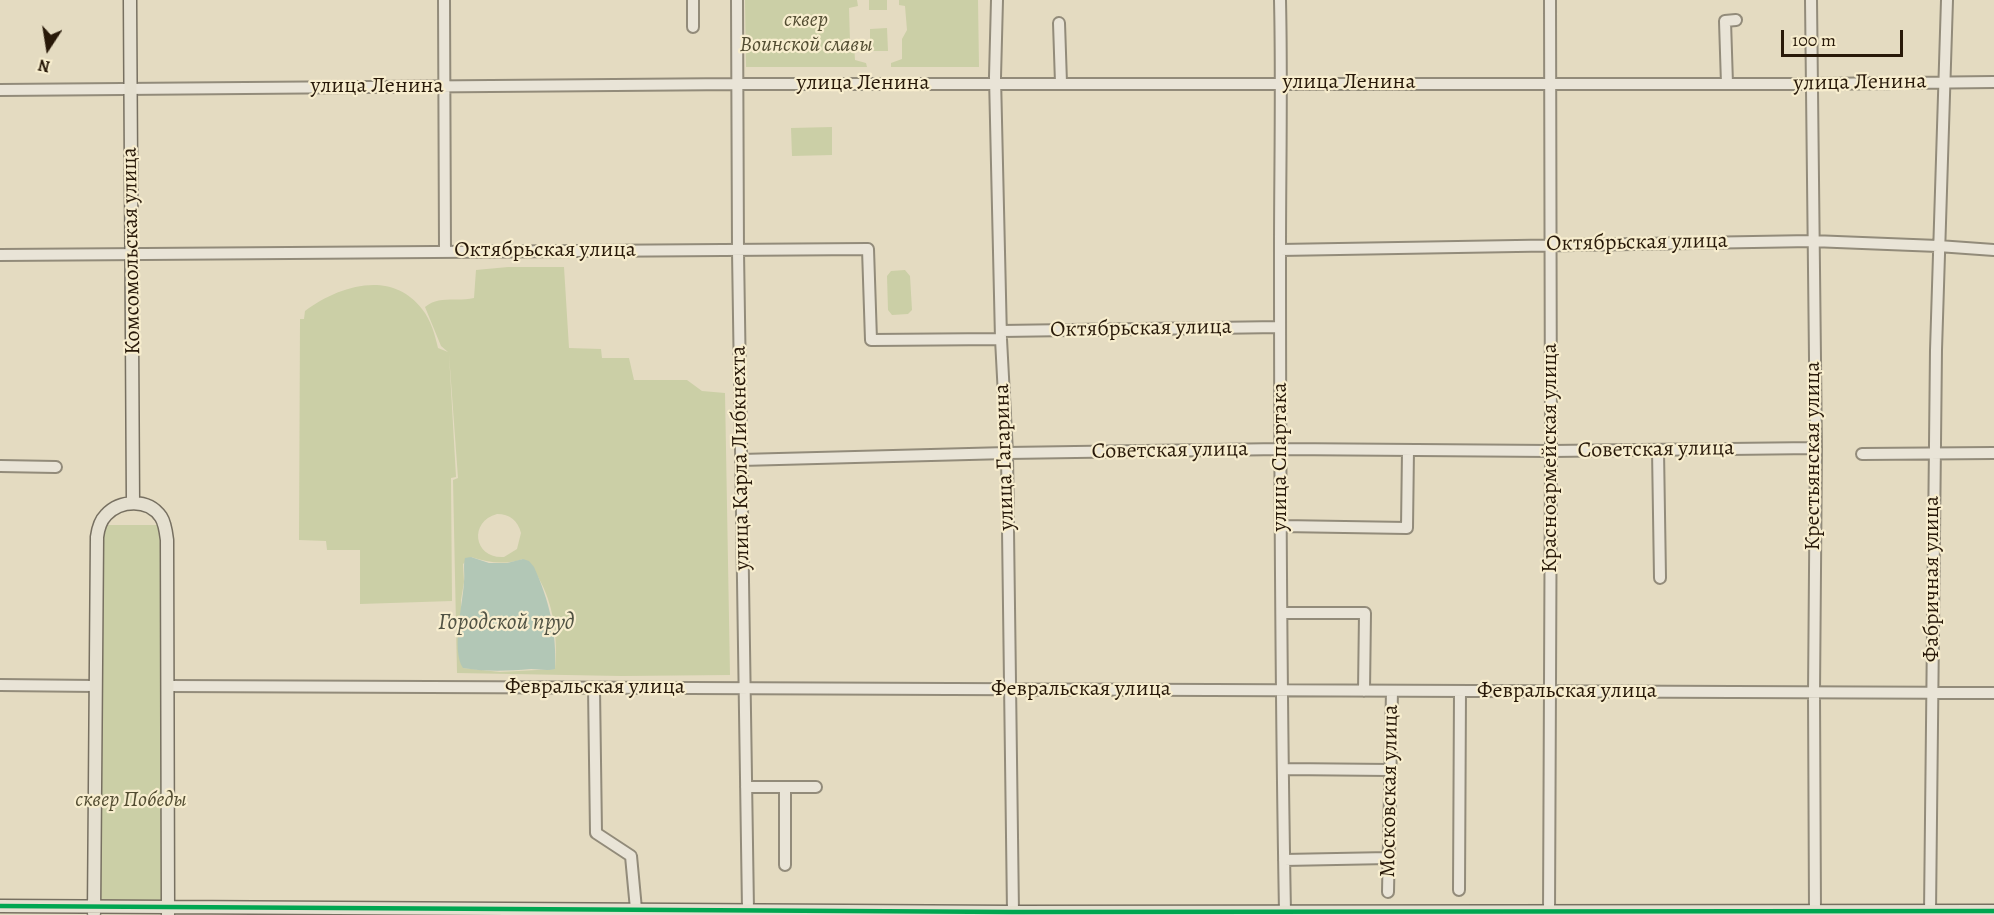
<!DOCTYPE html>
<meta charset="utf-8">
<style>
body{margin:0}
#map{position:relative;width:1994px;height:915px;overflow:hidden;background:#e4dbc1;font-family:Alegreya,serif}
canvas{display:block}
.north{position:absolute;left:18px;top:18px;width:60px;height:60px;-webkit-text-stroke:4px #f7edce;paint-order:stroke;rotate:192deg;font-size:16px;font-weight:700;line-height:24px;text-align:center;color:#281909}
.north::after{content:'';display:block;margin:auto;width:21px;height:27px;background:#281909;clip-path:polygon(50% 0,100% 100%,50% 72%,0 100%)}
.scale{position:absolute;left:1781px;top:30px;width:122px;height:27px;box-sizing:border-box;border:3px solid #281909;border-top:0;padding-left:8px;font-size:18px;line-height:21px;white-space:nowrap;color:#281909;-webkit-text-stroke:4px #f7edce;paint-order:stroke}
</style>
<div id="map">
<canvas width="1994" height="915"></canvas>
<div class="north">N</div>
<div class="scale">100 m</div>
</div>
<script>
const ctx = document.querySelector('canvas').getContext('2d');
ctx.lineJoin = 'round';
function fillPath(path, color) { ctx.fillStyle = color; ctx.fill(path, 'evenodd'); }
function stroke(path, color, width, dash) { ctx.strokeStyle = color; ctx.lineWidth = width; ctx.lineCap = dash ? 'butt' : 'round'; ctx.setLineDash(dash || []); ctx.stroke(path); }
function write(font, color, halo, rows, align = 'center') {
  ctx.font = font + ' Alegreya,serif'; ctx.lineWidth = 4.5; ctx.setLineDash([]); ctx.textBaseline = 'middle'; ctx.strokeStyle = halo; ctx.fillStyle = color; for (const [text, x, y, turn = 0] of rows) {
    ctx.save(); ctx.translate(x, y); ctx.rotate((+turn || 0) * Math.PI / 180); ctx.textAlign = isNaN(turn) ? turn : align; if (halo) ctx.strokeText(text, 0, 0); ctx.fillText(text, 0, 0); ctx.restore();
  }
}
fillPath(new Path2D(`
 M745,0H857L858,6L849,8L850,42L854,45L855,60L866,63L867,67H746Z
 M869,0H887V10H869Z
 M899,0H978L979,67H891V63L902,59V39L907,30L905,6L899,5Z
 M887,28L888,51H870V29Z
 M832,127V155L792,156L791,128Z
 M508,267H564L569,348L601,349L602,358H629L634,380H687L702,391L725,393L730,675L621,676L457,673L453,480L458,478L449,354L456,477L451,478L452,601L360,604V550H327L326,541L299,540L300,319H304L305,311C339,286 391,269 422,309C431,320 435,335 438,348L448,352L441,346L425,307C439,295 458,302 474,298L476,270ZM497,514C510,514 518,521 521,533L517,549L504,557C474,559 468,522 497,514ZM471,557C489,563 505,565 523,559C528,565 535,571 538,577C554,604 558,639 555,669L500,672L463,668L461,600L464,582L463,564Z
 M905,270L910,276L912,310L908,314L892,315L888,310L887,276L891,271Z
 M99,525H164L168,907H94Z`), '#cbcfa6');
fillPath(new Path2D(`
 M471,557L489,563H507L523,559L529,561L534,567C549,600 557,632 555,669C548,671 539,669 531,669C508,671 487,672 463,668C451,651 463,603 464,582C465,574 463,566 465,558Z`), '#b2c7b6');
const minor = new Path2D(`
 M444,0L445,251
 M737,0L738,251L748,909
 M997,0L995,77L1001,339L1007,453L1013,912
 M1280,0C1282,84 1280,168 1280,252C1280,472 1281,692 1285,912
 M1811,0L1816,448L1814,693L1815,913
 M1059,23L1061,83
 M693,27V0
 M1727,84L1725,21L1736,20
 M0,90L737,84H1812L1994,82
 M1280,250L1812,241L1938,246L1994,250
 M0,255L868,249L871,340L1001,339
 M1001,331L1280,327
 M1658,450L1660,578
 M1862,454L1994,453
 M741,460L1007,453L1281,449L1551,451L1816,448
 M0,466L56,467
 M1282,526L1407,528L1408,450
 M1282,613H1365L1364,691
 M0,685L96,686
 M168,686L1994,693
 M594,688L596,833L631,856L636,909
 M1283,769L1390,770
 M746,787H816
 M1284,860L1389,858
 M785,865V787
 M1459,890L1460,691
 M1388,892L1392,691
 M1930,912L1936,350L1947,0
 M1549,913L1551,451L1550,0`);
const major = new Path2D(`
 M130,0L133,502
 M0,906L1013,912L1994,911
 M94,913L97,537C98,529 100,521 106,515C120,500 148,498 161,517C165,523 166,532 167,540L168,914`);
stroke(minor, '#928b7a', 14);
stroke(major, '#777061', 15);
stroke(minor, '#e9e4d7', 10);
stroke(major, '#e5e0d0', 12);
stroke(new Path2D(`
 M0,906L1013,912L1994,911`), '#00a651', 4.5);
write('italic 22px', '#534d32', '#f7edce', [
 ["сквер",806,21],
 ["Воинской славы",806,46],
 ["сквер Победы",131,801]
]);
write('22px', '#281909', '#f7edce', [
 ["улица Ленина",1349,83],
 ["улица Ленина",1860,83,-1],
 ["улица Ленина",863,84],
 ["улица Ленина",377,87],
 ["Октябрьская улица",1637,243,-1],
 ["Комсомольская улица",132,251,-91],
 ["Октябрьская улица",545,251],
 ["Октябрьская улица",1141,329,-1],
 ["Советская улица",1656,450,-1],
 ["Советская улица",1170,451,-1],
 ["Крестьянская улица",1814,456,-90],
 ["улица Гагарина",1005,457,-92],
 ["улица Спартака",1281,457,-90],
 ["улица Карла Либкнехта",741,458,-91],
 ["Красноармейская улица",1551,458,-90],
 ["Фабричная улица",1933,579,-90],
 ["Февральская улица",595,688],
 ["Февральская улица",1081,690],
 ["Февральская улица",1567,692],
 ["Московская улица",1390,791,-89]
]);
write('italic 24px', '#515344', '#f7edce', [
 ["Городской пруд",506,623]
]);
</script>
